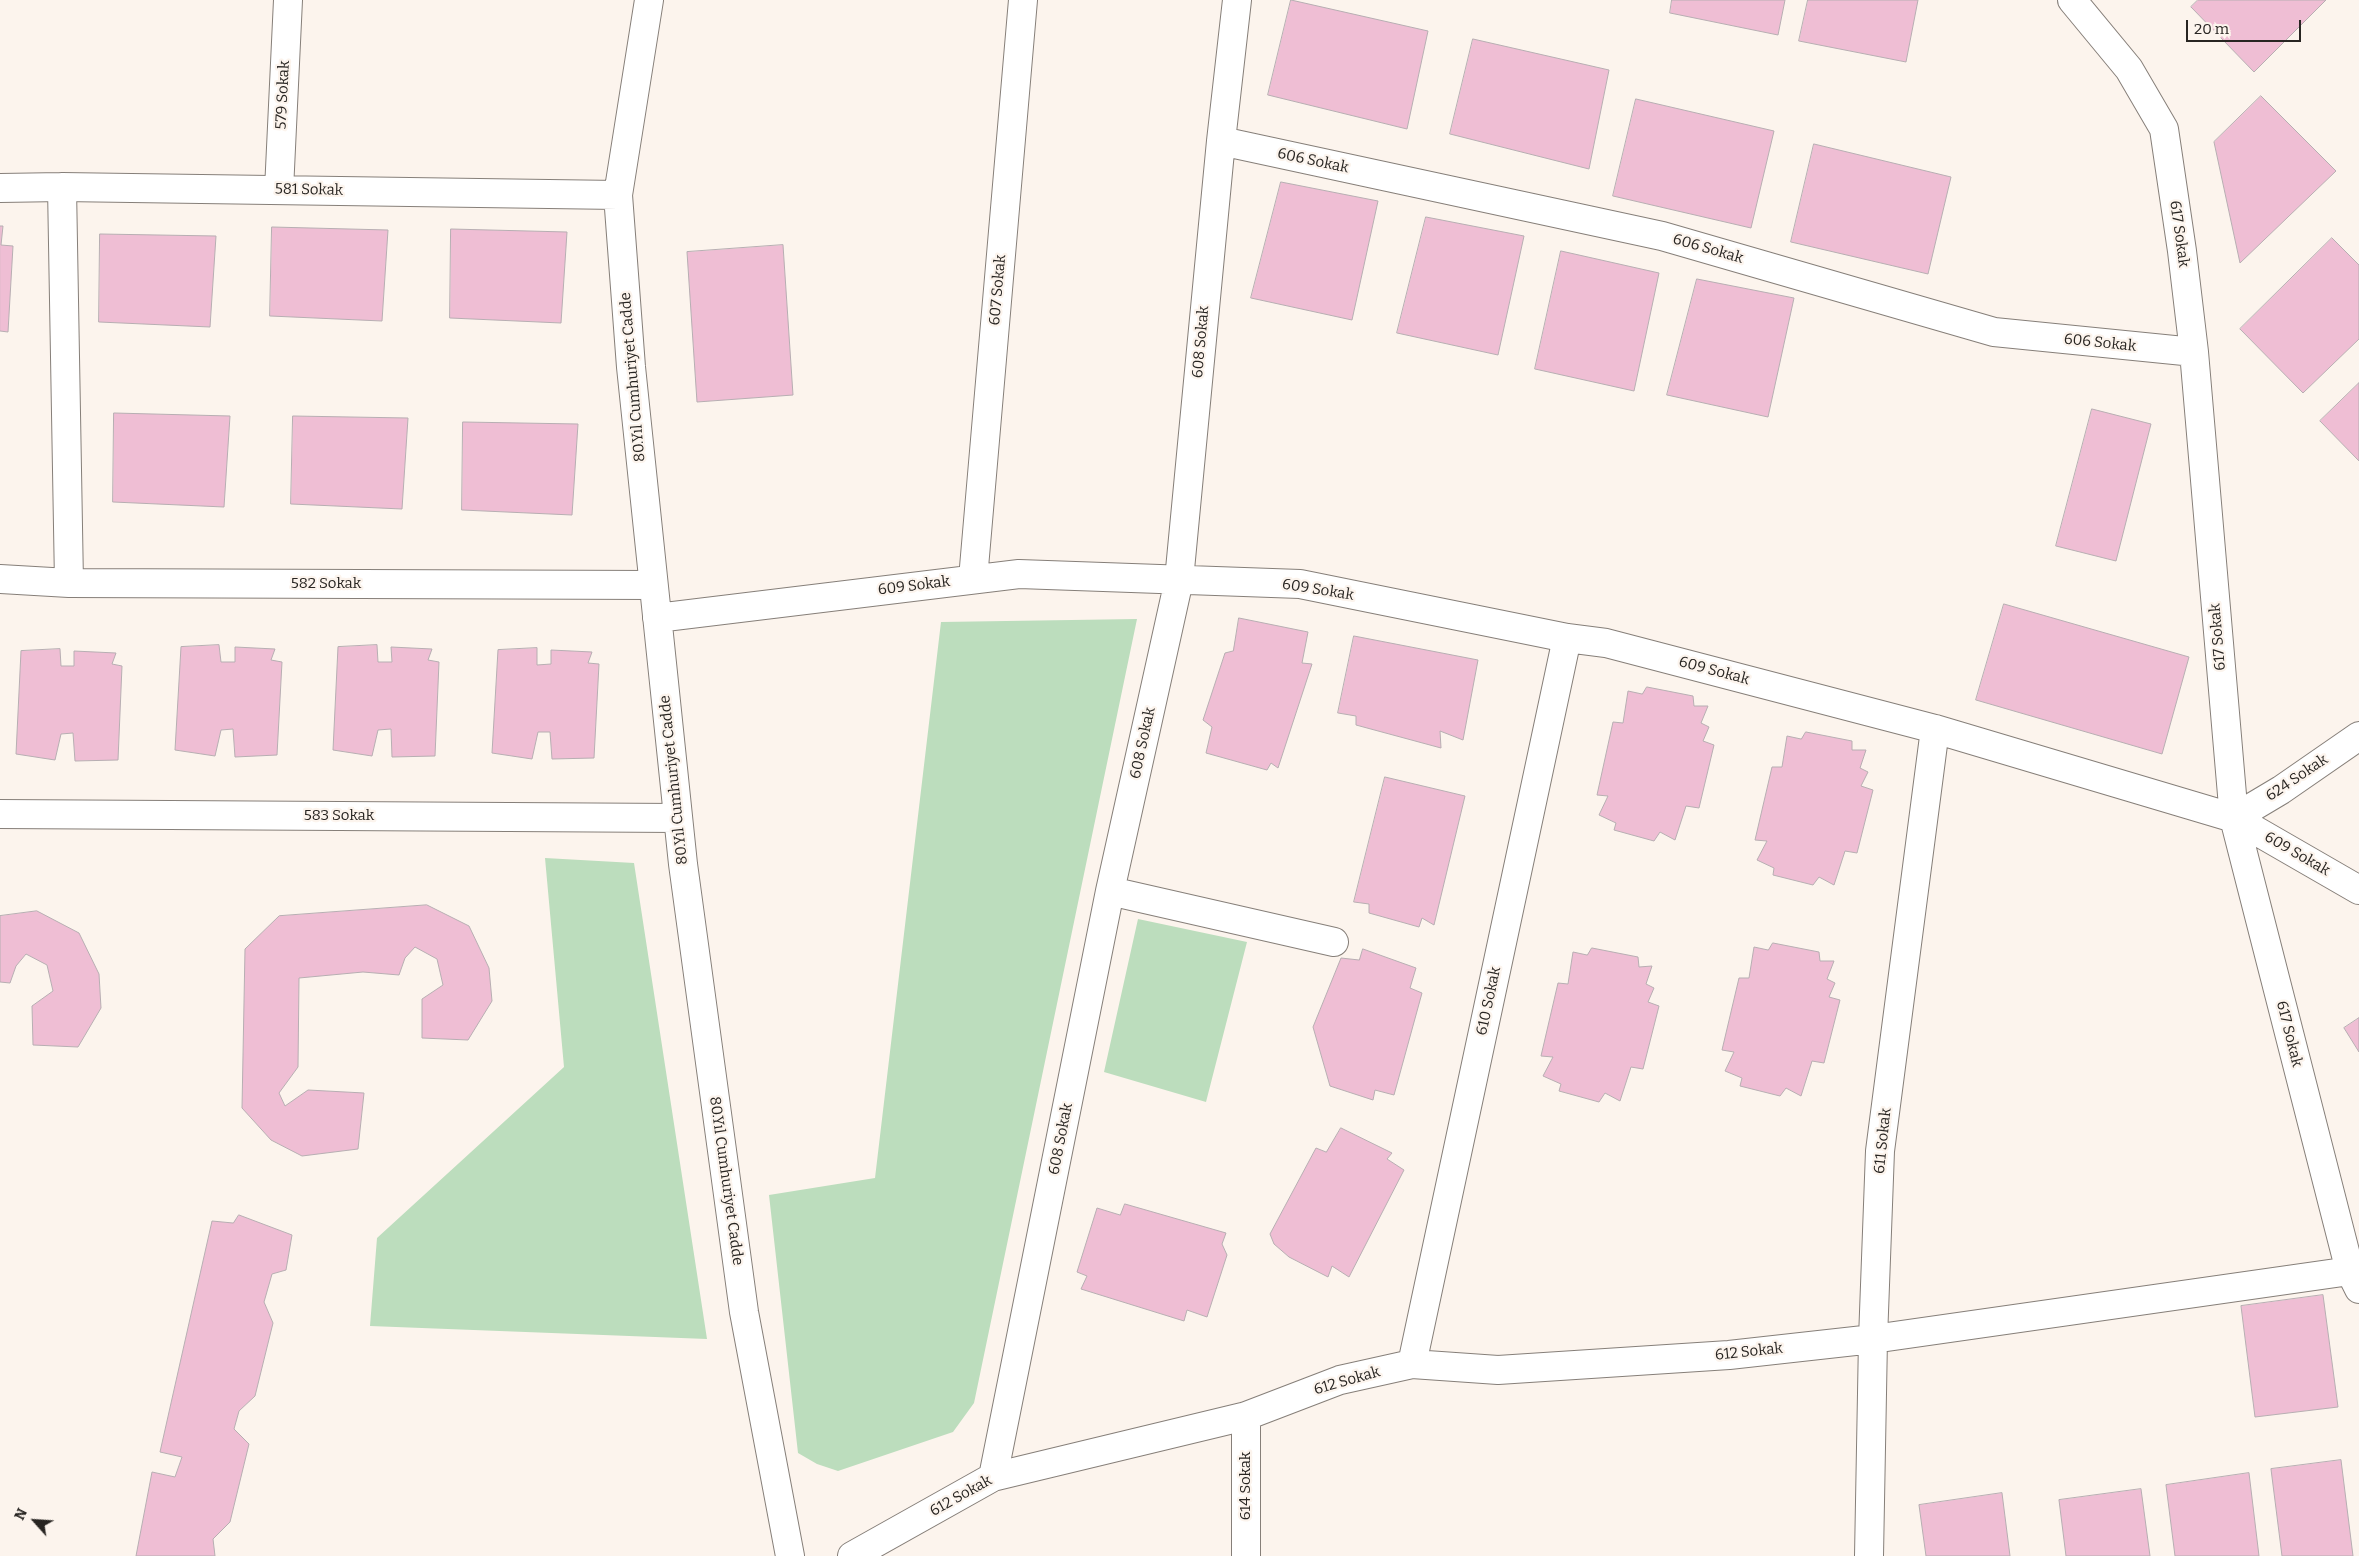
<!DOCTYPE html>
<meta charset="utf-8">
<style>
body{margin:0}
#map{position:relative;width:2359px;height:1556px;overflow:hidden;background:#fcf4ed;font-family:Bitter,serif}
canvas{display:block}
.north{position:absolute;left:10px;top:1496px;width:50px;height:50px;-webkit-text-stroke:4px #fcf4ed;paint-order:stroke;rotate:296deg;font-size:14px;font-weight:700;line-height:20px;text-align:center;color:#282522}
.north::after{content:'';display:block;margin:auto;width:18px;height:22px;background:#282522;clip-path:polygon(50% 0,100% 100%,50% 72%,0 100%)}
.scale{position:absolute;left:2186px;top:20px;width:115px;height:22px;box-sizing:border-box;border:2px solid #282522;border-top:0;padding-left:6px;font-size:15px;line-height:18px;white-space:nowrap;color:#282522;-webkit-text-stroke:4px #fcf4ed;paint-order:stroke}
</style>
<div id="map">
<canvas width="2359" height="1556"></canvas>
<div class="north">N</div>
<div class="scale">20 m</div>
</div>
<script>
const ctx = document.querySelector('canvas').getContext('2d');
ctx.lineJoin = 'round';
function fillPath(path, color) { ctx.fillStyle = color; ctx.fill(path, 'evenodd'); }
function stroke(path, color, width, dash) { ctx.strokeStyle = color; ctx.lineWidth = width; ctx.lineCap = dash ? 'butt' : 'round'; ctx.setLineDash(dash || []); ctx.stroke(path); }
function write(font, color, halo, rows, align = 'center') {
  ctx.font = font + ' Bitter,serif'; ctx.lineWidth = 4.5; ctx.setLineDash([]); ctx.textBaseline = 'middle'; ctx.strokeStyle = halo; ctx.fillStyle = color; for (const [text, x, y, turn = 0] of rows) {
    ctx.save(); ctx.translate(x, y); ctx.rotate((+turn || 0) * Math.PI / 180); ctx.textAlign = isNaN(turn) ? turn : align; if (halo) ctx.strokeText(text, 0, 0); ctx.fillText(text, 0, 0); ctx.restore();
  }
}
fillPath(new Path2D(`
 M1137,619L974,1403L953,1432L838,1471L817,1464L798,1453L769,1195L875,1178L941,622Z
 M545,858L634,863L707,1339L370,1326L377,1238L564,1067Z
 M1138,919L1247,942L1206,1102L1104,1072Z`), '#bcddbd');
const building = new Path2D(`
 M1291,0L1428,31L1407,129L1268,95Z
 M1672,0H1785L1778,35L1670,13Z
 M1808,0H1918L1906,62L1799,41Z
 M2198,0H2326L2254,72L2191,7Z
 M1473,39L1609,70L1589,169L1450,134Z
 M2261,96L2336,171L2240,263L2214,142Z
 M1636,99L1774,131L1751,228L1613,196Z
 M1814,144L1951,177L1928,274L1791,242Z
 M1281,182L1378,201L1352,320L1251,298Z
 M1426,217L1524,236L1498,355L1397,333Z
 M0,226H3L1,245L13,246L8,332L0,331Z
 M272,227L388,230L382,321L270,316Z
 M451,229L567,232L561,323L450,318Z
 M100,234L216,236L210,327L99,322Z
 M2332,238L2359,265V339L2303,393L2240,329Z
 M783,245L793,395L697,402L687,252Z
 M1561,251L1659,273L1634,391L1535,369Z
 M1697,279L1794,298L1768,417L1667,395Z
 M2359,383V461L2320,421Z
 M2092,409L2151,424L2116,561L2056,546Z
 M114,413L230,416L224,507L113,502Z
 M293,416L408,418L402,509L291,504Z
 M463,422L578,424L572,515L462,510Z
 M2004,604L2189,657L2162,754L1976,700Z
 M1239,618L1308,632L1302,663L1312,664L1278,768L1271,763L1267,770L1206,753L1212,727L1203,720L1225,653L1233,651Z
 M1354,636L1478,660L1463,740L1440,731L1441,748L1356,725V716L1338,713Z
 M219,645L221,662H235V647L275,649L271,660L282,662L277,755L235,757L233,729L221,730L215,756L175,750L181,647Z
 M377,645L378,662H392L391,647L432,649L428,660L439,662L435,756L392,757L391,729L378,730L372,756L333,750L338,647Z
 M537,648V665L551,664V650L592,652L588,663L599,664L594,758L552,759L550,732H538L532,759L492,753L498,650Z
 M60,649L61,666H74V651L116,653L112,664L122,666L118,760L75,761L73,733L61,734L55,760L16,754L21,651Z
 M1647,687L1693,696L1694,706H1708L1701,723L1709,727L1703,741L1714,745L1699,808L1686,806L1675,840L1660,832L1654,841L1614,830L1616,823L1599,815L1608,796L1597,795L1613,722L1623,723L1628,691L1642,694Z
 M1806,732L1852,741V750H1866L1860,768L1868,772L1861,786L1873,790L1857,853L1845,851L1834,885L1819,877L1813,885L1773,875L1774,868L1757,860L1767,841L1755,840L1772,767H1782L1787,736L1801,739Z
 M1385,777L1465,796L1434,925L1422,918L1419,927L1369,913V904L1354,902Z
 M427,905L469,926L489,968L492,1001L468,1040L422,1038V999L443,985L437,959L415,947L405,958L399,975L363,972L299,978L298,1067L279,1093L285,1106L308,1090L364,1093L358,1149L302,1156L271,1140L242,1108L245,949L279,916Z
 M37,911L79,933L99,974L101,1008L78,1047L33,1045L32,1006L53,991L47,965L26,954L16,966L10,983L0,982V916Z
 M1773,943L1819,952L1820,961H1834L1827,979L1835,983L1829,997L1840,1000L1824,1063L1812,1061L1801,1096L1786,1088L1780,1096L1740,1086L1742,1078L1725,1071L1734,1052L1722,1050L1739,978H1749L1754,947L1768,950Z
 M1592,948L1638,957L1639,967L1652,966L1646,984L1654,988L1648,1002L1659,1006L1643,1069L1631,1067L1620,1101L1605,1093L1599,1102L1559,1091L1561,1084L1543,1076L1553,1057L1541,1056L1558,983L1568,984L1573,952L1587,955Z
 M1363,949L1416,968L1410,988L1422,993L1394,1095L1375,1090L1373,1100L1330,1086L1313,1027L1341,958L1359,960Z
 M2359,1018V1052L2344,1028Z
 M1341,1128L1392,1153L1387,1159L1404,1170L1349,1277L1332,1266L1328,1277L1289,1257L1274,1244L1270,1234L1316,1148L1326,1152Z
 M1125,1204L1226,1233L1222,1244L1227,1255L1207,1317L1187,1310L1184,1321L1081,1289L1087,1276L1077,1272L1097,1208L1120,1215Z
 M239,1215L292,1235L286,1270L272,1274L264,1302L273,1323L255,1396L239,1411L234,1429L249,1444L230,1522L213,1539L215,1556H136L152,1472L175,1477L182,1457L160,1452L212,1221L233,1223Z
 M2323,1295L2338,1407L2255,1417L2241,1306Z
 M2341,1460L2353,1556H2282L2271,1469Z
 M2249,1473L2259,1556H2175L2166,1485Z
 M2141,1489L2150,1556H2066L2059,1500Z
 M2002,1493L2010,1556H1926L1919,1505Z`);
fillPath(building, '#efbed4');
stroke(building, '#b7aeb2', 1);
const street = new Path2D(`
 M649,0L618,195L631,367L683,864L744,1312L790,1556
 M2072,0L2129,69L2164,129L2182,251L2194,352L2234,818L2350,1271L2359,1289
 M1221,141L1662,236L1994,332L2194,352
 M62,187L69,583
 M0,188L62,187L618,195
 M279,190L288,0
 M0,579L69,583L652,585
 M973,579L1023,0
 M657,618L1019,574L1300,584L1567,638L1606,643L1935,729L2234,818L2359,890
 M0,814L678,818
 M2234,818L2281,790L2359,736
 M1110,891L1334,942
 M1412,1364L1567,638
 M993,1477L1110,891L1179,580L1221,141L1237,0
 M852,1556L993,1477L1246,1416L1340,1380L1412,1364L1498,1370L1729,1355L1873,1339L2350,1271
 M1246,1556V1416
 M1869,1556L1873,1339L1880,1151L1935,729`);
stroke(street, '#867f79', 30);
stroke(street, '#fff', 28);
write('15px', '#282522', '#fcf4ed', [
 ["579 Sokak",283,95,-87],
 ["606 Sokak",1313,161,12],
 ["581 Sokak",309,190,1],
 ["617 Sokak",2179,234,82],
 ["606 Sokak",1708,249,16],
 ["607 Sokak",998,290,-85],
 ["608 Sokak",1201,342,-85],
 ["606 Sokak",2100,343,6],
 ["80.Yıl Cumhuriyet Cadde",633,377,-95],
 ["582 Sokak",326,584],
 ["609 Sokak",914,586,-7],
 ["609 Sokak",1318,590,9],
 ["617 Sokak",2218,637,-95],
 ["609 Sokak",1714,671,15],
 ["608 Sokak",1143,743,-78],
 ["624 Sokak",2297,778,-34],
 ["80.Yıl Cumhuriyet Cadde",674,780,-96],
 ["583 Sokak",339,816],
 ["609 Sokak",2297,854,30],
 ["610 Sokak",1489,1001,-78],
 ["617 Sokak",2289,1034,76],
 ["608 Sokak",1061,1139,-79],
 ["611 Sokak",1883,1141,-84],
 ["80.Yıl Cumhuriyet Cadde",726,1181,82],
 ["612 Sokak",1749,1352,-6],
 ["612 Sokak",1347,1381,-16],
 ["614 Sokak",1246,1486,-90],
 ["612 Sokak",961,1496,-29]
]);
</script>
